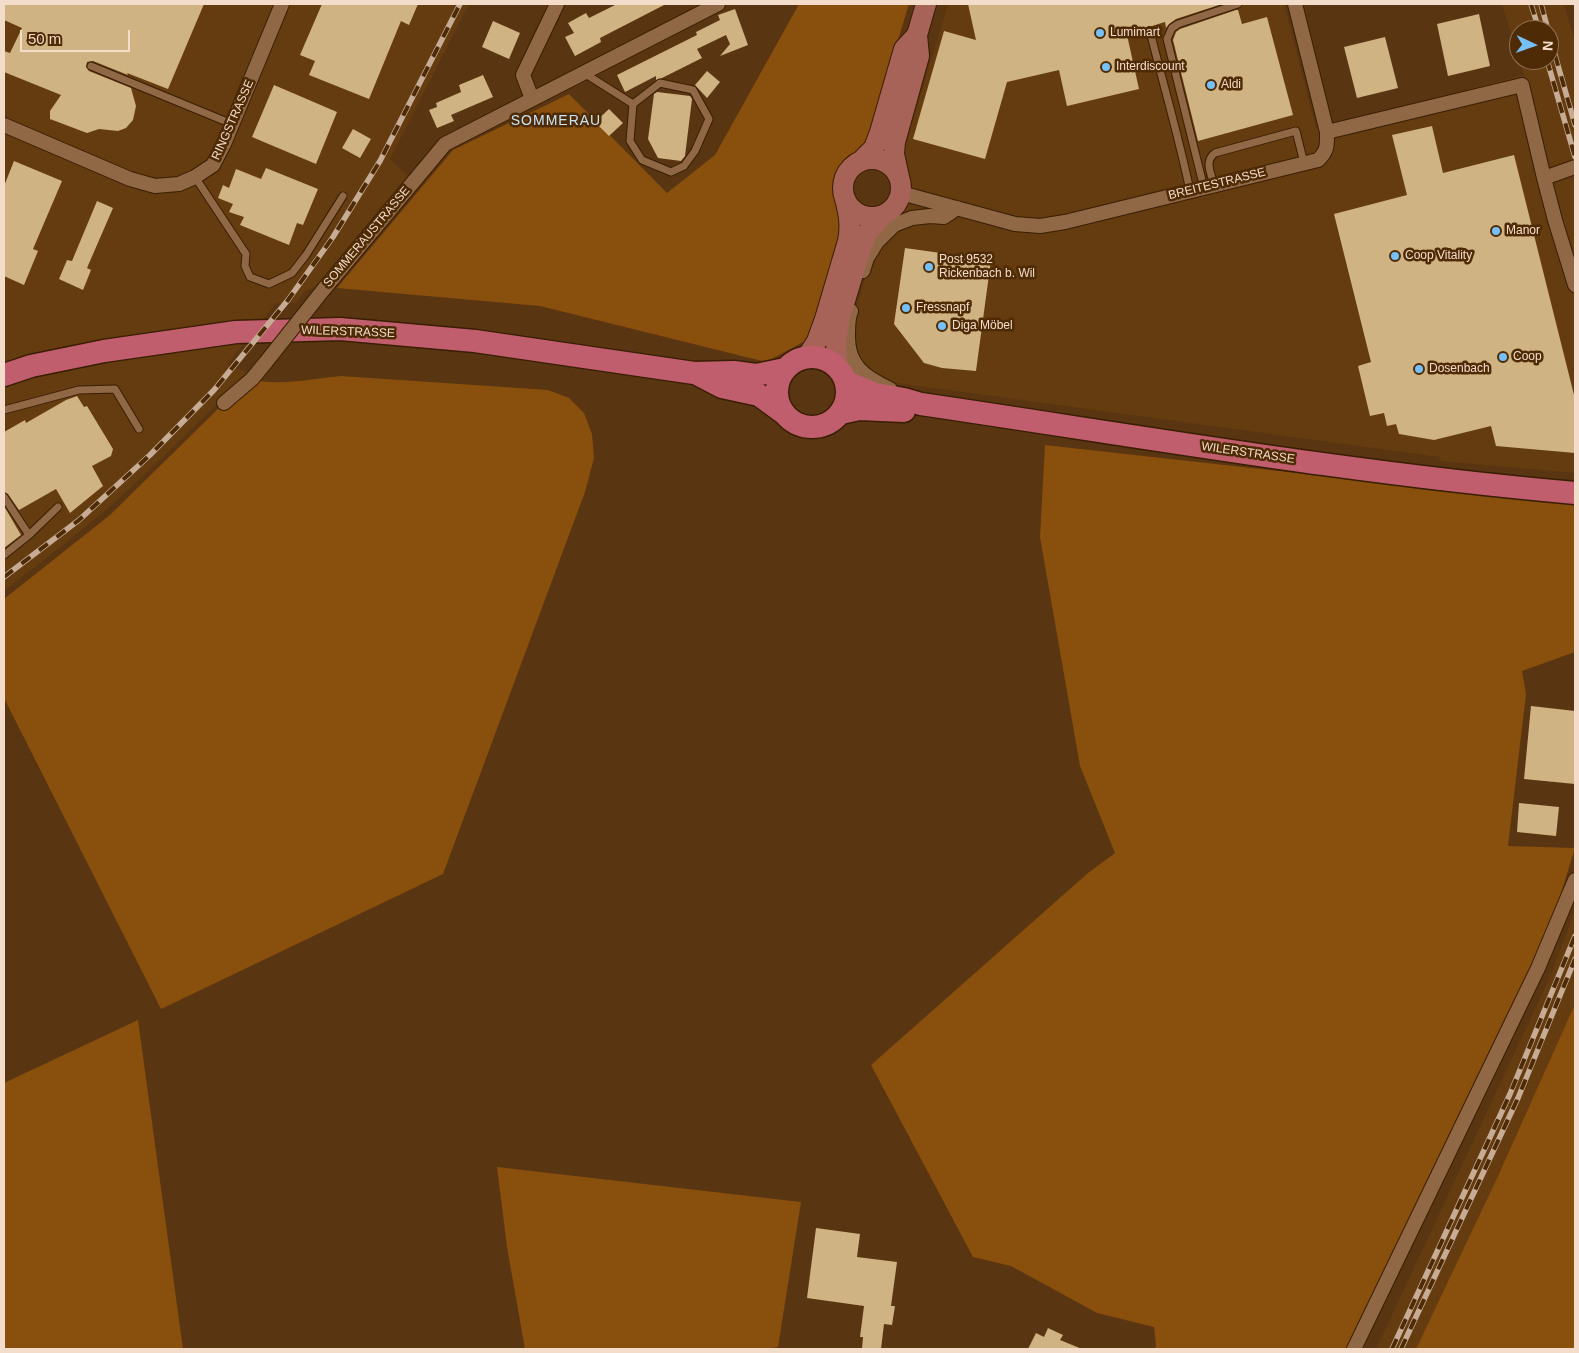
<!DOCTYPE html>
<meta charset="utf-8">
<style>
body{margin:0}
#map{position:relative;width:1579px;height:1353px;overflow:hidden;background:#5a3512;font-family:Helvetica,sans-serif}
canvas{display:block}
.frame{position:absolute;inset:0;border:5px solid #f3dcca;pointer-events:none}
.north{position:absolute;left:1509px;top:20px;width:50px;height:50px;box-sizing:border-box;background:#4e2b05;border:1px solid #907254;border-radius:50%;rotate:93deg;font-size:14px;font-weight:700;line-height:20px;text-align:center;color:#f3dcca}
.north::after{content:'';display:block;margin:auto;width:18px;height:22px;background:#75c0f6;clip-path:polygon(50% 0,100% 100%,50% 72%,0 100%)}
.scale{position:absolute;left:20px;top:30px;width:110px;height:22px;box-sizing:border-box;border:2px solid #f3dcca;border-top:0;padding-left:6px;font-size:15px;line-height:18px;white-space:nowrap;color:#f3dcca;-webkit-text-stroke:4px #4e2b05;paint-order:stroke}
</style>
<div id="map">
<canvas width="1579" height="1353"></canvas>
<div class="frame"></div>
<div class="north">N</div>
<div class="scale">50 m</div>
</div>
<script>
const ctx = document.querySelector('canvas').getContext('2d');
ctx.lineJoin = 'round';
function fillPath(path, color) { ctx.fillStyle = color; ctx.fill(path, 'evenodd'); }
function stroke(path, color, width, dash) { ctx.strokeStyle = color; ctx.lineWidth = width; ctx.lineCap = dash ? 'butt' : 'round'; ctx.setLineDash(dash || []); ctx.stroke(path); }
function write(font, color, halo, rows, align = 'center') {
  ctx.font = font + ' Helvetica,sans-serif'; ctx.lineWidth = 5; ctx.setLineDash([]); ctx.textBaseline = 'middle'; ctx.strokeStyle = halo; ctx.fillStyle = color; for (const [text, x, y, turn = 0] of rows) {
    ctx.save(); ctx.translate(x, y); ctx.rotate((+turn || 0) * Math.PI / 180); ctx.textAlign = isNaN(turn) ? turn : align; if (halo) ctx.strokeText(text, 0, 0); ctx.fillText(text, 0, 0); ctx.restore();
  }
}
fillPath(new Path2D(`
 M4,4H469L390,159L408,176L319,285L305,291L296,303H276L227,364L248,373L160,460L112,505L62,546L4,591Z
 M948,4H1284L1316,128L1524,75L1520,60H1549V30H1519V58L1502,4H1564L1575,42V473L1440,461L1439,457L882,381L857,355L851,325Z
 M1575,907V1004L1498,1176L1416,1349H1376L1549,979L1571,921Z`), '#653b10');
fillPath(new Path2D(`
 M799,4H909L867,141L838,178L842,231L807,340L766,362L540,306L337,288L453,150L569,94L667,193L715,155Z
 M341,376L548,390L569,398L584,413L592,434L594,458L585,492L443,874L161,1009L4,698V599L110,515L224,403L252,379C273,387 318,378 341,376Z
 M1045,445L1575,504V652L1522,671L1526,694L1508,846L1575,848L1538,968L1354,1349H1154L1156,1346L1154,1327L1097,1313L1011,1266L973,1257L871,1065L1088,873L1115,853L1080,766L1040,537Z
 M1575,1004V1349H1416L1498,1176Z
 M138,1020L183,1349H4V1083Z
 M497,1167L801,1202L778,1347L764,1349H525L507,1247Z`), '#894f0d');
fillPath(new Path2D(`
 M4,4H204L168,89L127,73L128,75L93,61L87,62L86,67L89,71L131,88L136,106L133,120L126,128L118,131L99,129L87,133L50,119V111L61,95L4,72V51L10,53L22,28L4,20Z
 M322,4H418L409,25L401,21L369,99L309,75L315,61L300,55Z
 M617,4H666L600,38L601,42L575,56L565,37L574,33L568,23L586,13L589,18Z
 M968,4H1222L1176,19L1169,24L1166,28L1165,22L1152,26H1148L1145,29L1127,35L1139,89L1067,106L1059,70L1007,82L985,159L913,139L944,31L976,40Z
 M735,9L748,45L720,56L730,44L726,35L697,49L702,58L662,78L656,80V76L625,92L617,75L697,35L696,32L720,20L718,15Z
 M1236,10H1238L1242,24L1267,17L1293,115L1198,141L1173,40L1176,32L1180,29Z
 M1479,14L1490,66L1448,76L1437,24Z
 M493,21L520,33L509,59L482,47Z
 M1385,37L1398,88L1357,98L1344,47Z
 M707,71L720,82L707,98L695,85Z
 M483,75L493,97L451,115L454,121L437,128L429,110L437,107L436,103L461,92L459,85Z
 M274,85L337,112L316,164L252,137Z
 M657,92L690,96L692,99L685,156L681,161L658,158L648,139L654,94Z
 M609,109L623,123L609,136L595,122Z
 M1432,126L1443,173L1514,155L1575,399V453L1496,446L1491,426L1434,440L1399,434L1396,424L1387,426L1384,413L1370,416L1358,366L1371,362L1334,214L1407,195L1392,135Z
 M353,129L371,139L360,158L342,148Z
 M14,161L62,181L33,249L38,251L24,285L4,276V186Z
 M266,168L318,189L303,225L297,223L289,245L240,225L244,217L229,212L233,204L218,198L223,185L229,188L236,169L261,179Z
 M97,201L113,208L87,268L91,270L83,290L59,279L67,260L72,261Z
 M905,248L991,260L976,371L942,368L924,363L894,324Z
 M77,396L84,407L87,406L113,449L111,456L92,466L103,486L70,513L56,489L19,510L8,494L4,492V432L25,420L26,423L66,400Z
 M4,506L21,535L4,548Z
 M1531,706L1575,711V784L1524,779Z
 M1519,803L1559,807L1556,836L1517,832Z
 M816,1228L860,1234L857,1257L897,1262L891,1306H895L892,1325L884,1324L881,1349H862L863,1337H860L864,1306L807,1298Z
 M1048,1328L1063,1335L1060,1340L1082,1349H1028L1036,1333L1044,1337Z`), '#cfb383');
const service = new Path2D(`
 M1150,31C1163,84 1179,137 1190,191
 M91,66L232,124
 M584,73L633,104L660,83L693,90L709,119L695,151L684,166L671,172L642,160L630,141L633,104
 M195,177L246,254L245,266L250,277L269,284L292,273L306,255L343,196
 M1214,185C1211,173 1204,161 1215,153L1296,131L1304,163
 M1204,188L1167,39L1172,28L1178,24L1238,4
 M4,410L79,390L115,389L139,429
 M4,497L29,535
 M4,555L29,535L58,507`);
const minor = new Path2D(`
 M532,99L523,75L557,4
 M4,125L130,179L155,186L179,184L195,177L213,165L224,144L282,4
 M1327,132L1522,85L1544,178L1555,220L1575,285
 M1544,178L1575,167
 M901,193L1015,224L1040,226L1065,222L1318,160C1328,151 1327,145 1327,132L1295,4
 M863,271L867,258L877,242L894,225L912,218L930,216L944,217L957,208
 M324,289L445,144L718,4
 M851,311C848,318 848,327 848,334C847,365 864,377 890,389
 M224,403L252,379L266,362
 M1354,1349L1538,968L1575,880`);
const secondary = new Path2D(`
 M843 188a29 29 0 1 1 58 0a29 29 0 1 1-58 0Z
 M861,161L874,148L880,132L904,49L917,35
 M899,177L894,154L895,142L919,56L917,35L926,4
 M807,357L817,341L825,319L848,241C851,226 849,214 845,199
 M837,367L836,341L840,317L856,264L866,234L883,215`);
const primary = new Path2D(`
 M777 392a35 35 0 1 1 70 0a35 35 0 1 1-70 0Z
 M4,375L31,366L104,351L236,332L340,329L475,341L694,373L734,372L756,375L785,369
 M699,375L722,387L759,395L785,414
 M846,382L875,394L904,399L921,404C1138,436 1356,474 1575,493
 M841,413L859,409L904,411`);
stroke(service, '#391e03', 9);
stroke(minor, '#391e03', 16);
stroke(secondary, '#391e03', 22);
stroke(primary, '#391e03', 25);
stroke(service, '#906845', 7);
stroke(minor, '#906845', 14);
stroke(secondary, '#a86359', 20);
stroke(primary, '#c15e6d', 22);
const rail = new Path2D(`
 M1531,4L1539,30
 M1541,4L1548,30
 M1549,34L1575,125
 M1547,60L1575,157
 M4,577L79,520L150,455L214,390L288,300L333,237L380,161L460,4
 M1392,1349L1510,1094L1575,936
 M1401,1349L1518,1098L1575,959`);
stroke(rail, '#c7ac95', 5.5);
stroke(rail, '#4e2b05', 4, [11]);
const minorBridge = new Path2D(`
 M266,362L324,289`);
stroke(minorBridge, '#391e03', 16, []);
stroke(minorBridge, '#906845', 14);
for (const [x, y, r, color] of [
 [1100,33,5,"#75c0f6"],
 [1106,67,5,"#75c0f6"],
 [1211,85,5,"#75c0f6"],
 [1496,231,5,"#75c0f6"],
 [1395,256,5,"#75c0f6"],
 [929,267,5,"#75c0f6"],
 [906,308,5,"#75c0f6"],
 [942,326,5,"#75c0f6"],
 [1503,357,5,"#75c0f6"],
 [1419,369,5,"#75c0f6"]
]) { const dot = new Path2D(); dot.arc(x, y, r, 0, 2 * Math.PI); ctx.fillStyle = color; ctx.fill(dot); stroke(dot, '#4e2b05', 2); }
write('12px', '#f3dcca', '#4e2b05', [
 ["Lumimart",1110,33],
 ["Interdiscount",1116,67],
 ["Aldi",1221,85],
 ["Manor",1506,231],
 ["Coop Vitality",1405,256],
 ["Post 9532",939,260],
 ["Rickenbach b. Wil",939,274],
 ["Fressnapf",916,308],
 ["Diga Möbel",952,326],
 ["Coop",1513,357],
 ["Dosenbach",1429,369]
], 'left');
write('12px', '#f3dcca', '#4e2b05', [
 ["RINGSTRASSE",233,120,-66],
 ["BREITESTRASSE",1217,184,-14],
 ["SOMMERAUSTRASSE",367,237,-50],
 ["WILERSTRASSE",348,332,2],
 ["WILERSTRASSE",1248,453,8]
]);
ctx.letterSpacing = '1px';
write('14px', '#cae5f9', '#4e2b05', [
 ["SOMMERAU",556,121]
]);
ctx.letterSpacing = '0px';
</script>
